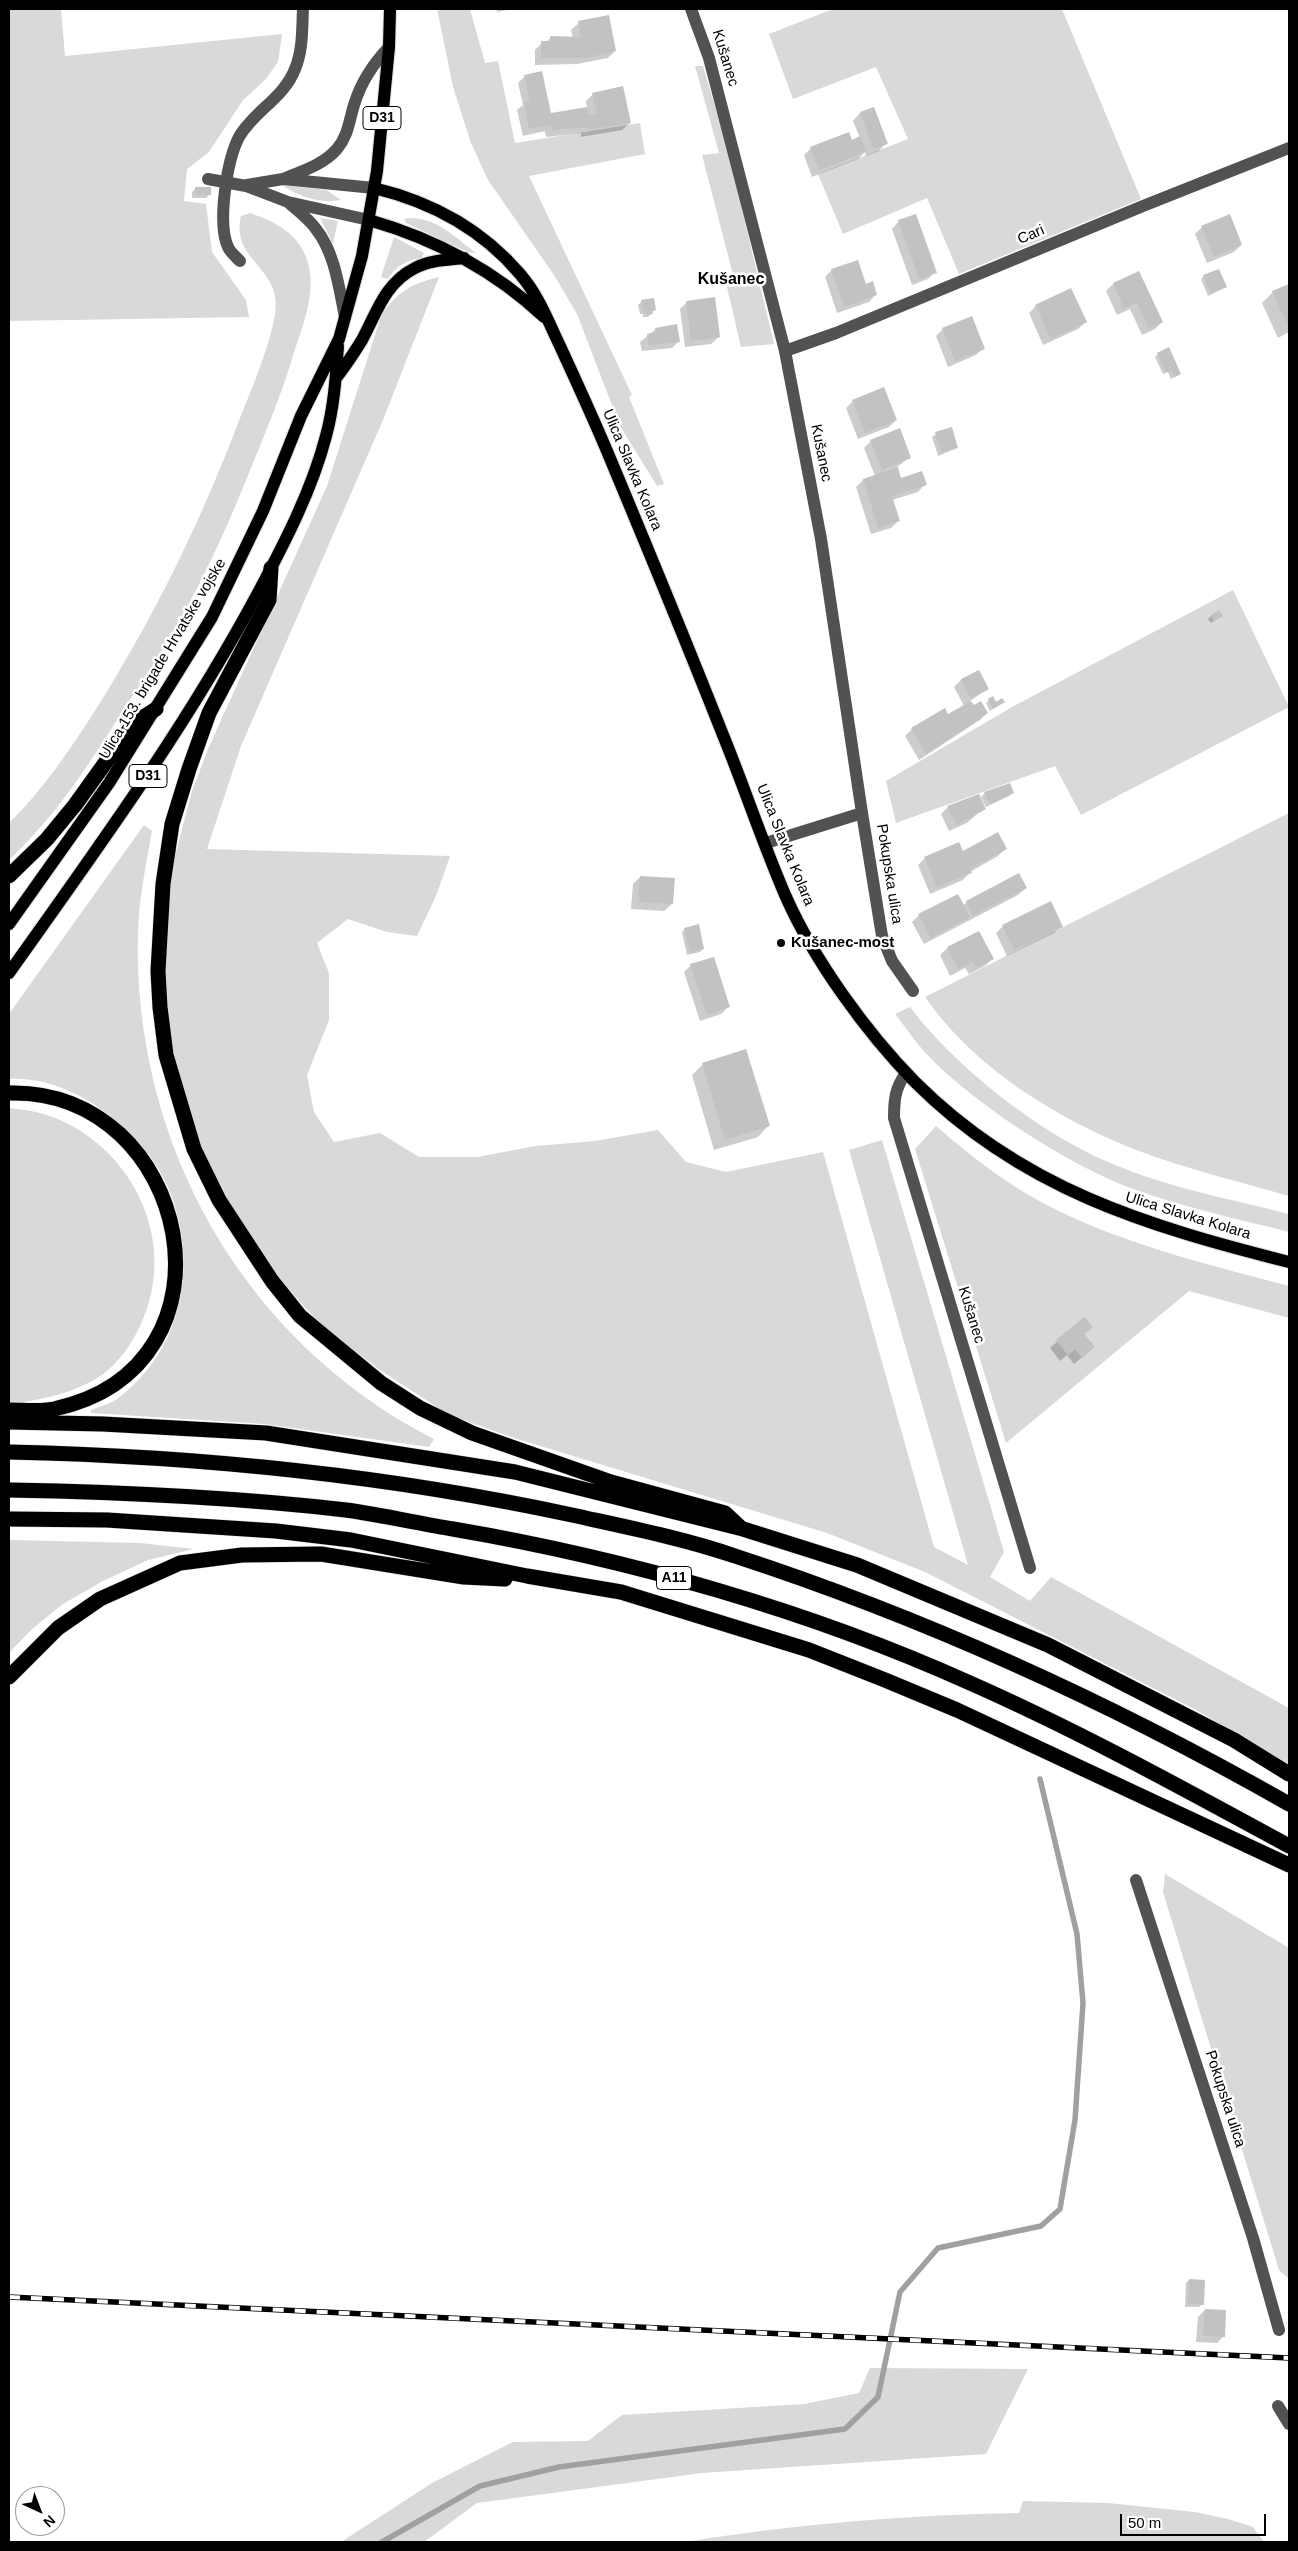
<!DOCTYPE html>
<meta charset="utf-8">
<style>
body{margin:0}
#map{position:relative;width:1298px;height:2551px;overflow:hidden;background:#fff;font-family:Arial,sans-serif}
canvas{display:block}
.frame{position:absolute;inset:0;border:10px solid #000;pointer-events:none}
.north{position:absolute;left:15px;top:2486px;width:50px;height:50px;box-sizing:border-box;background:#fff;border:1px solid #999;border-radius:50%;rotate:137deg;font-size:14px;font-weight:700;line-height:20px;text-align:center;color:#000}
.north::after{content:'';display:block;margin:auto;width:18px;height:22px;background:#000;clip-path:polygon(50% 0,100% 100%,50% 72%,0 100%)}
.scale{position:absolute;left:1120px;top:2514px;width:146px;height:22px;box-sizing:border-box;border:2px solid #000;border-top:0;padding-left:6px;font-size:15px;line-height:18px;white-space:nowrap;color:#000;-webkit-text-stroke:4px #fff;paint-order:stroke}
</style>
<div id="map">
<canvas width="1298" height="2551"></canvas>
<div class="frame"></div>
<div class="north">N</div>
<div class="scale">50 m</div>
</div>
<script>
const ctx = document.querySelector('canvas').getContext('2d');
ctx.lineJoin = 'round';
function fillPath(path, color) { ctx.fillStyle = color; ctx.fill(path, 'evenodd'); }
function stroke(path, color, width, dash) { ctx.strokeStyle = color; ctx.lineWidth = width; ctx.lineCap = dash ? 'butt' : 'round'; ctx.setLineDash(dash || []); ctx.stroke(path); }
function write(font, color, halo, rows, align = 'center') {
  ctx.font = font + ' Arial,sans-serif'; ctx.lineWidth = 5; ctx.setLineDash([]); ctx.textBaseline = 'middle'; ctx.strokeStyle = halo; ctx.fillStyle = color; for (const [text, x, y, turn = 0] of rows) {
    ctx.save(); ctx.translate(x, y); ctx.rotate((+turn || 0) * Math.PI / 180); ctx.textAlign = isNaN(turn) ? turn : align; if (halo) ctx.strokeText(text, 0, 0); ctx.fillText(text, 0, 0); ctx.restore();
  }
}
fillPath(new Path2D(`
 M9,9H61L65,56L282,34L278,62L265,80L243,100L209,152L187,169L184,201L206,204L212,252L246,300L249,317L9,321Z
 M437,9H470L485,63L498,61L515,143L640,123L645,154L529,176L632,395L629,397L664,484L657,486L620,426L577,314L554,275L488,180L471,143L453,87Z
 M833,9H1062L1141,199L959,274L927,198L843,234L818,174L908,139L876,67L793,99L769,34Z
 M695,66H703L728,151L774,344L741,347L727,287L736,286L702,155L719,153Z
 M282,185L326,190L341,200C322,204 298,197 282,185Z
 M250,213C276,222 300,234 308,263C317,294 301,330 292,359C281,395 267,429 253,463C231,518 207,573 177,625C161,654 142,681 124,709C90,763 56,816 9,860V823C44,789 71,748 98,706C155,615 202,519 240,418C253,385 269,349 275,314C283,267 230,261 241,216Z
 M320,218L338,221L333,244Z
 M408,218C438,218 453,236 476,253L468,252L406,223L404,219Z
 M394,237L424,253L422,258C406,260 396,266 388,279L381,277Z
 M439,277L383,420L241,746L207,849L450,856L436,896L417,936L387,932L348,919L317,943L329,973V1020L307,1075L314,1112L334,1142L380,1133L419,1157H477L536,1146L595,1141L658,1130L686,1162L726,1172L823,1152L934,1547L968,1565L849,1150L882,1140L1004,1552L990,1577L1030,1601L1051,1577L1289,1708V1765L1198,1711L925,1572L827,1533L514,1438L449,1415L380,1370L323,1327L272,1271L221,1191L201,1148L182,1096L172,1049L166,1006L164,961L169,879L192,791L208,749L327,486L381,316C397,292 410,284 439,277Z
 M1233,590L1289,707L1081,815L1055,766L896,823L886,781L1012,707Z
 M1289,813V1196C1230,1179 1169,1165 1112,1140C1042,1109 969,1061 925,997Z
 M144,825L152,831C146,865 139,898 138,932C132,1144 244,1342 434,1439L429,1447L264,1424L91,1413V1410C98,1407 106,1405 112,1402C123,1396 133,1385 141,1377C184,1330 193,1263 174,1203C161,1160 124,1121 85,1099C63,1086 35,1077 9,1079V1014Z
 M910,1007C957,1069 1042,1135 1113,1164C1169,1188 1231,1199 1289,1214V1232C1235,1218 1180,1207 1128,1187C1067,1164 966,1099 923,1050C913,1039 905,1026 895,1014Z
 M9,1108C115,1114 187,1230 140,1326C131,1345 120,1361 103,1374C77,1393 45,1398 14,1404H9Z
 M936,1126C975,1160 1017,1192 1065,1214C1135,1247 1214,1266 1289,1286V1318L1189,1291L1006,1443L915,1149Z
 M9,1540L140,1543L194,1549L148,1560L103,1581L63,1604L32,1629L9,1653Z
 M1165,1874L1289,1948V2279L1279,2270L1163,1892Z
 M870,2368L1028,2369L986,2454L702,2473L477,2503L424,2542H341L432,2483L513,2442L588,2441L622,2415L804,2404L859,2393Z
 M1023,2501L1108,2503L1195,2512L1228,2519L1253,2527L1264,2542H684C795,2524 906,2515 1019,2513Z`), '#d9d9d9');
fillPath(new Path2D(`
 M496,9H514L497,12Z
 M579,23L615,51L608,58L577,64L535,65V50L542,43H546L551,37L573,38L571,30Z
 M525,76L550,114L587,108L586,101L593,94L630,123L622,130L581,137V133L546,137L545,131L523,136L517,110L523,105L518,83Z
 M873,108L886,143L879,151L866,156L865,152L858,159L812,177L804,155L811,148L860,138L853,121L860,113Z
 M196,188L209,195L206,198H192V192Z
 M899,221L935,272L928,279L912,285L892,229Z
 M1202,227L1241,245L1234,252L1207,263L1195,234Z
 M832,270L865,285L876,294L869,302L837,313L825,277Z
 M1139,272L1162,322L1155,329L1142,335L1130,309L1117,315L1106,291L1113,284Z
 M1204,276L1225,287L1208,296L1201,279Z
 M1289,285V332L1278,338L1262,303L1273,292Z
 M641,302L655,309L648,317H643V314H640L638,305Z
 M687,302L719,337L711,344L685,347L680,309Z
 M1036,306L1086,322L1078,329L1043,345L1029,313Z
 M656,329L679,341L672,348L642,351L640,342Z
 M943,329L983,348L976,355L948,367L936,336Z
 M1158,354L1180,373L1177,376L1171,379L1168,372L1163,374L1155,357Z
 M853,401L896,420L889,427L858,439L846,408Z
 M936,434L957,448L938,456L932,437Z
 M871,441L910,457L897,467L901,480L925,484L918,492L892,500L898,521L891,528L871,534L856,487L863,480L875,476L864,448Z
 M1211,616H1221L1211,623L1208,619Z
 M978,672L987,689L970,701L974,707L987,713L980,720L919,760L905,736L912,729L948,716L964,706L954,687L961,680Z
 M989,700L995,704L1003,702L990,711L986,703Z
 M1010,784L1013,792L1009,796L986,807L981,797L985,793Z
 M948,807L984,808L967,823L949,831L941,814Z
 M1005,849L998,856L970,872L963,880L930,894L918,865L925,858Z
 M640,877L672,904L664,911L631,909L633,884Z
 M1026,888L1018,895L924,944L912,922L919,915L962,906L967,902Z
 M1003,926H1061L1054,933L1007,956L996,933Z
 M685,929L703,949L700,952L687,955L682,932Z
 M979,933L992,959L985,966L969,974L965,968L950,976L940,955L947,948Z
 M691,965L728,1007L721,1014L700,1021L684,972Z
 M703,1064L768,1126L758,1137L714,1150L692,1075Z
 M1084,1318L1091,1327L1083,1335L1086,1354L1074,1364L1067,1355L1060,1361L1050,1348Z
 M1189,2280L1202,2304L1199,2307H1185L1186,2283Z
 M1205,2310L1224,2336L1217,2343L1196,2342L1198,2317Z`), '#0003');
stroke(new Path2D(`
 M382,2542L480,2486L559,2467L845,2429L878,2397L900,2292L938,2248L1041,2226L1060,2209L1075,2120L1083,2003L1077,1934L1040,1779`), '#a0a0a0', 5.5);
fillPath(new Path2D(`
 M609,15L616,51L585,58H541V41H551L550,36L581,37L578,21Z
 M542,71L551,113L587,107L588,115L597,114L592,93L623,86L631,123L588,130V127L553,130L551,125L529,129L524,102L530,101L524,75Z
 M874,107L888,144L873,149L860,112Z
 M849,132L852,140L860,136L866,152L819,170L810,147Z
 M195,187H211V195H195Z
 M916,214L937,273L919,279L898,220Z
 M1230,214L1242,245L1214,257L1201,226Z
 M858,260L866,284L873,281L877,295L844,307L831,269Z
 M1219,269L1227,287L1211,294L1203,275Z
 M1139,271L1163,322L1149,329L1137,303L1124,309L1113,283Z
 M1289,284V328L1272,291Z
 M1071,288L1087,322L1051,339L1035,305Z
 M715,297L720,337L691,341L686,301Z
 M654,298L656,310L652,311L653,314L646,315V311L643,312L641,300Z
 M972,316L985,349L955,361L942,328Z
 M677,324L680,342L649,345L647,334L656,332L655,328Z
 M1169,347L1181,374L1175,377L1171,370L1166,372L1157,353Z
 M884,387L897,420L865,433L852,400Z
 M952,427L958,448L941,453L935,432Z
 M900,428L911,458L882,470L870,440Z
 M898,467L901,478L922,471L927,485L892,496L900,521L878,528L863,479Z
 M1219,610L1223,616L1214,621L1211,615Z
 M979,670L989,689L971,699L961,679Z
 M993,696L996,702L1002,698L1005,702L993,709L988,699Z
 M971,701L974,705L981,701L988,713L926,754L911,728L945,708L948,714Z
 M1010,783L1014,793L990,804L984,792Z
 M979,794L986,809L957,825L947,806Z
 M998,832L1007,849L970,869L972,873L937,887L924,857L959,842L963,851Z
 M1019,873L1027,888L972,916L966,901Z
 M640,876L675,878L673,904L638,902Z
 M958,894L970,917L931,938L918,914Z
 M1051,901L1063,927L1014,950L1002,925Z
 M699,924L704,949L690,953L684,928Z
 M979,931L994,959L976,968L973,962L958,969L947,947Z
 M714,957L730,1007L707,1015L690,964Z
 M746,1049L770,1126L725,1140L702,1063Z
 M1084,1317L1093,1327L1084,1334L1095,1347L1082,1358L1075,1349L1068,1355L1056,1340Z
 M1189,2279L1205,2280L1204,2305L1188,2304Z
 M1205,2309L1226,2310L1225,2337L1203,2336Z`), '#c2c2c2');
const major = new Path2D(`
 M374,188C432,202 481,228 520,274C539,296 548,321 560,346C578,385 596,424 612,463C650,554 687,644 723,735C745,789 763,844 786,897C814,960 866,1032 915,1082C1022,1189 1147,1226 1289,1262
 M369,220C435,239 494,270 544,317
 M336,378C346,365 354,353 362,340C377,312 385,283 415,268C430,260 448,260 464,258
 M9,924L109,783L212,617L263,511L301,416L339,339L362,256L377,171L389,47L390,9
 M9,973C97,849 187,726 259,591C285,542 312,490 326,436C334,407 336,376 338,346`);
const highway = new Path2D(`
 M271,568L269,600L209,713L189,769L172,824L163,884L158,971L160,1007L166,1055L194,1149L219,1200L272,1281L300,1316L381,1383L420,1408L472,1433L611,1482L725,1513L741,1528
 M9,876L47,839L75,805L134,723L156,709
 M9,1093C190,1088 250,1367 54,1409C40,1412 23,1410 9,1410
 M9,1422L103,1424L266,1433L515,1472L743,1529L857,1565L1048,1645L1234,1740L1289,1774
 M9,1452C198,1456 386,1475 572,1515C626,1527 682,1538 735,1556C928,1619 1113,1704 1289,1804
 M9,1490C121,1492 234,1497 346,1510C382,1515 417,1523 453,1529C628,1559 808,1610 970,1683C1079,1731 1184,1789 1289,1846
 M9,1519L107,1520L276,1531L351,1540L527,1576L621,1592L809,1650L885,1680L957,1710L1289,1865
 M9,1677L58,1628L100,1599L180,1563L242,1555L321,1554L464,1577L505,1579`);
stroke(major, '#dbdbdb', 14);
stroke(highway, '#dbdbdb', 16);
stroke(new Path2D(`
 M691,9L709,58L785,351L821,539L862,813L766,843
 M208,179L246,186L288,202L369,220
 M283,179C302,171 323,165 337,149C349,135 349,119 355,102C362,80 373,64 389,47
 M247,185L283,179L374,188
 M288,202C298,211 309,219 316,229C335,253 339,288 345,317
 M240,261C236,257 230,252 228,247C217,223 227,160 239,137C254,111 284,98 295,69C303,50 302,29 303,9
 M785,351L836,333L1143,206L1289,148
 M862,813L882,936L892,961L913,991
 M906,1073C895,1088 894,1100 894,1118L1030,1568
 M1136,1880L1253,2238L1279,2330
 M1278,2406L1289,2424`), '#525252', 12);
stroke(major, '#000', 12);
stroke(highway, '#000', 15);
const rail = new Path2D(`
 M9,2297L1289,2358`);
stroke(rail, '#000', 5.5);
stroke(rail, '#fff', 4, [11]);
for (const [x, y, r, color] of [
 [781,943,5,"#000"]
]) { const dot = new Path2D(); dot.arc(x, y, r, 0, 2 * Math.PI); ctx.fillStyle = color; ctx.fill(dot); stroke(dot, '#fff', 2); }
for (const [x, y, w] of [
 [382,118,38],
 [148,776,38],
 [674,1578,35]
]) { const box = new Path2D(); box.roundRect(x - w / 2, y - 11.5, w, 23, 4); ctx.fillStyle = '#fff'; ctx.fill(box); stroke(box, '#000', 1); }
write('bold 14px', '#000', null, [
 ["D31",382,118],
 ["D31",148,776],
 ["A11",674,1578]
]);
write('15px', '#000', '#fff', [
 ["Kušanec",725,58,73],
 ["Cari",1031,235,-23],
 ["Kušanec",821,453,79],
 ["Ulica Slavka Kolara",632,470,67],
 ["Ulica 153. brigade Hrvatske vojske",163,659,-59],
 ["Ulica Slavka Kolara",785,845,68],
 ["Pokupska ulica",889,874,81],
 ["Ulica Slavka Kolara",1188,1216,17],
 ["Kušanec",971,1315,73],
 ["Pokupska ulica",1225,2099,72]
]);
write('bold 15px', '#000', '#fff', [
 ["Kušanec-most",791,943]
], 'left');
write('bold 16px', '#000', '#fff', [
 ["Kušanec",731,280]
]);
</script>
